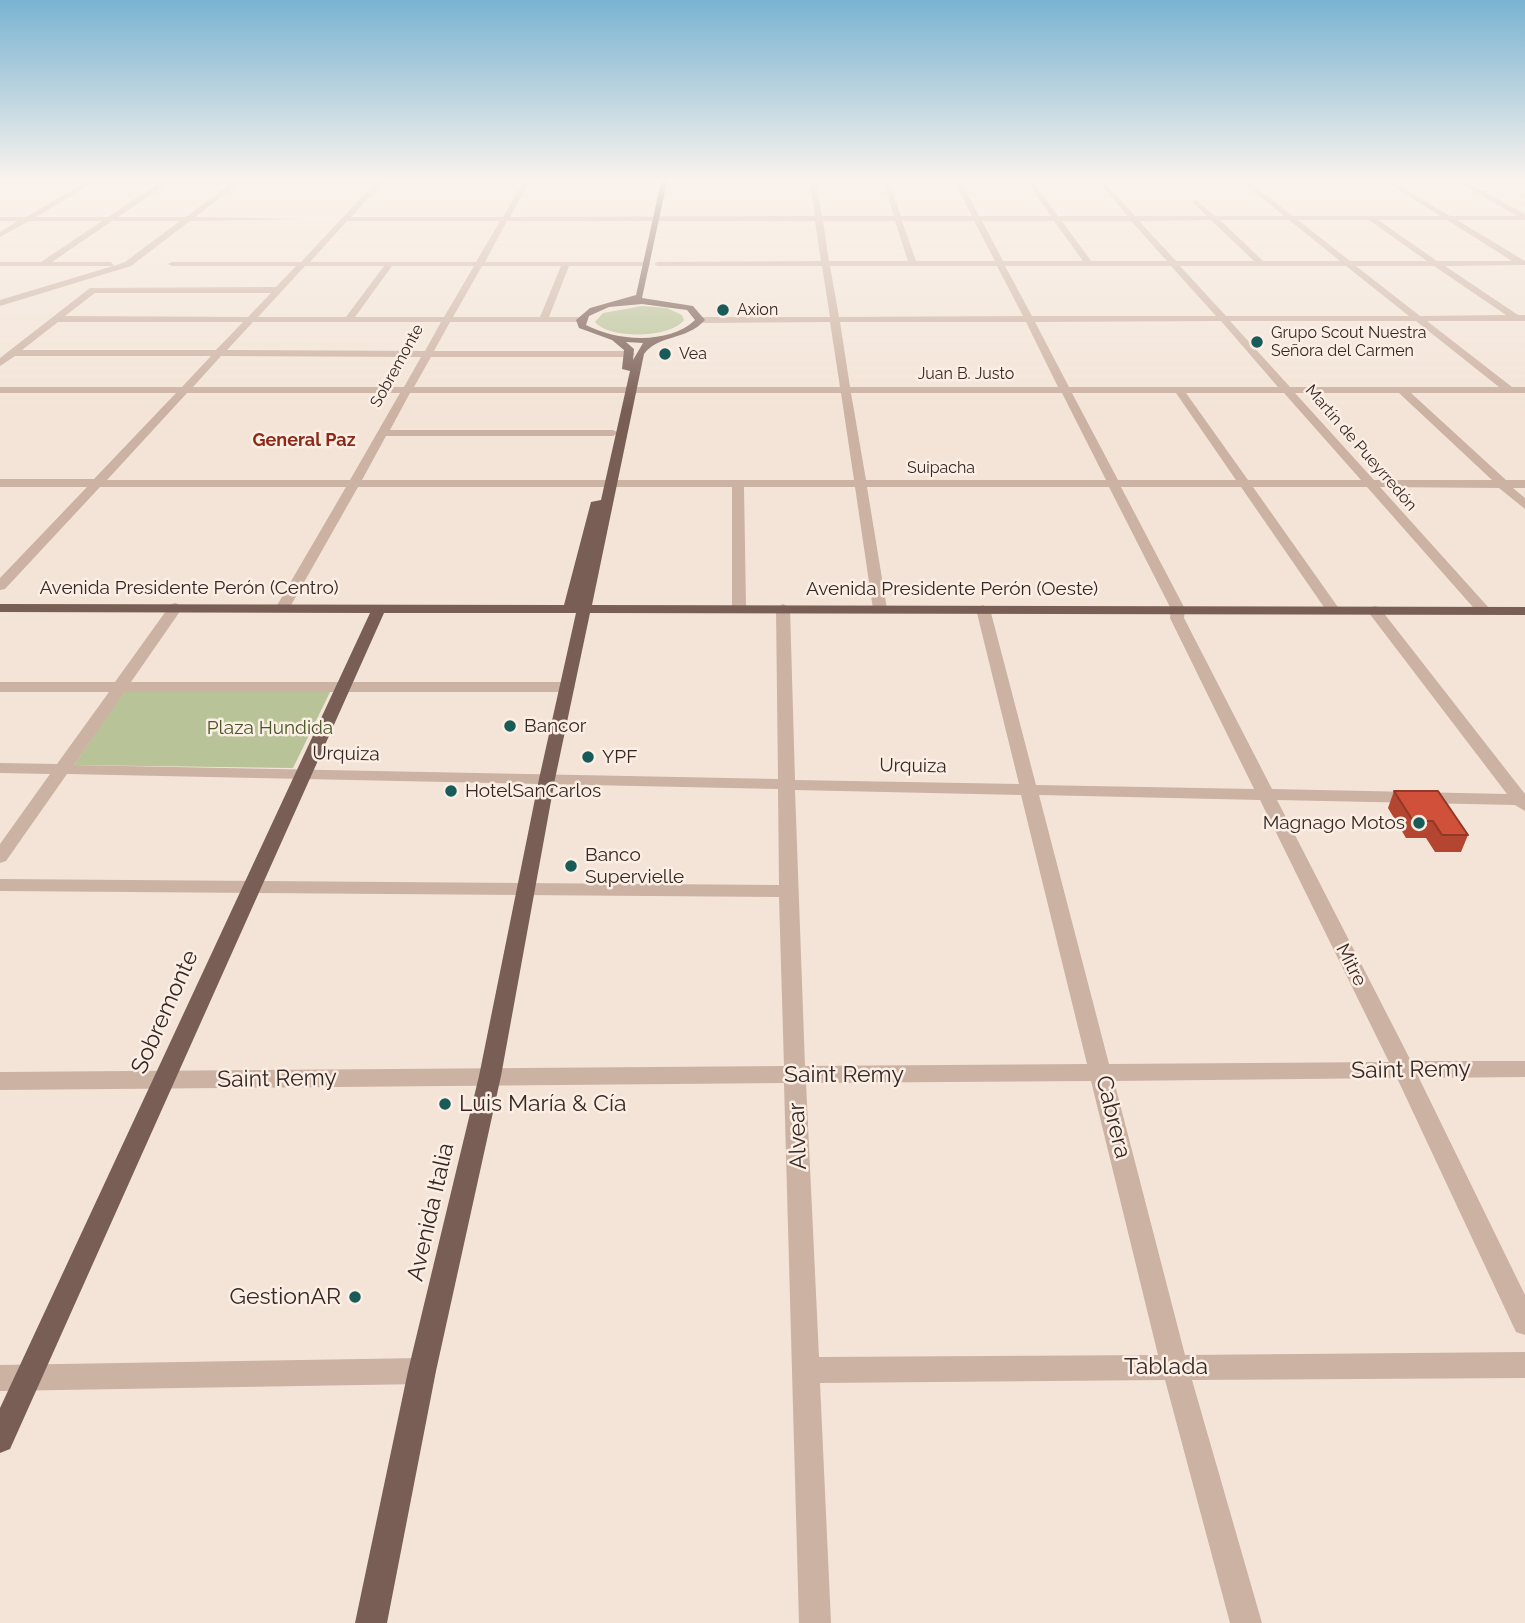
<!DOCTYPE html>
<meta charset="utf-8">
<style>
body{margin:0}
canvas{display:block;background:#f3e4d7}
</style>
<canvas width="1525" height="1623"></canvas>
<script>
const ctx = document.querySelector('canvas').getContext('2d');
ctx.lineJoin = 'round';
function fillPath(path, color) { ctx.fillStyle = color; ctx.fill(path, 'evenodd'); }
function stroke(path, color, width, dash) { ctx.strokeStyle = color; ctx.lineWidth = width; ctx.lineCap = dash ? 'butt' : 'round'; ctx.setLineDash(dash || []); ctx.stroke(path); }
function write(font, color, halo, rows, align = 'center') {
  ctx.font = font + ' Raleway,sans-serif'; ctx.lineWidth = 5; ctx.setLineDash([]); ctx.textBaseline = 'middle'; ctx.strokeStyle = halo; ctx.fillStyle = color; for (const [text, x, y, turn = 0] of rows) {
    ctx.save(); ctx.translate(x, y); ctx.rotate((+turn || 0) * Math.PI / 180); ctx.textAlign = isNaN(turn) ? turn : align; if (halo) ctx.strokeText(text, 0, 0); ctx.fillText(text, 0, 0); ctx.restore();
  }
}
fillPath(new Path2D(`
 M642,306L667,308L682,315L684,320C671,338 610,340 595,322L603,313Z
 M331,690L293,768L74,765L123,692Z`), '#b8c397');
fillPath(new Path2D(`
 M0,182H441L382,184L351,217H503L523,182H529L510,217L815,216L810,182H816L822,216H894L883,182H889L901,216H972L955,182H961L979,216H1051L1027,182H1033L1058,216H1128L1098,182H1104L1135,216H1207L1192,202L1196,200L1215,216H1284L1242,182H1249L1293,216H1440L1386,182H1393L1450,216H1517L1458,182H1466L1525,214V220H1457L1525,261V265L1445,266L1518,315H1525V321H1427L1512,387H1525V393H1411L1506,480H1525V488H1513L1525,498V509L1499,488L1380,487L1489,608V614H1479L1367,487H1253L1340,610L1333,614L1328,613L1241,487H1121L1185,609L1184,618L1272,789L1507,794L1369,613L1367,610L1374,606L1379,607L1525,794V811L1515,805L1277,800L1411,1061H1525V1077L1419,1078L1525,1295V1335L1516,1332L1397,1078L1114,1081L1185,1355L1525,1352V1378L1192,1380L1262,1623H1230L1165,1380L820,1383L831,1623H799L784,1083L0,1090V1072L784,1066L779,897L0,891V879L779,885L778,789L67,774L6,861L0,863V844L50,774L0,773V763L57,764L109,692H0V682H115L171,604L176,603L183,607L131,682H567L575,687L567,692H124L74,765L778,779L776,608L783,604L790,608L795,780L1019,784L976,609L983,605L990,609L1036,785L1254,789L1170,618L1171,609L1109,487H867L887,609L880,613L873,609L855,487H744L746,607L739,611L732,607V487H358L290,607L283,611L276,607L346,487H100L5,589L0,590V578L87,487H0V479H94L176,393H0V387H182L211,356H15L0,366V358L90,288L276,287L296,266H172L168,264L172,262H301L374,184H239L195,217L301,219L190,221L131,266L0,306V300L113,266H0V262H41L102,221H29L0,237V232L18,221H0V217H26L82,184H0ZM91,184H157L108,217H36ZM167,184H230L186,217H118ZM1211,220L1254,261H1176L1139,221ZM1220,220H1289L1340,261H1263ZM1298,220H1369L1427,261H1350ZM1378,220H1447L1512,261H1437ZM112,221H180L125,262L114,266L111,262H52ZM347,221H500L476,262H310ZM507,221H815L821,261L658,262L654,264L658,266H822L830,317H700L695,320L700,323L830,322L840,387H414L431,357H630L635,354L630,351H434L450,322H584L586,320L581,317H549L569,266H647L651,264L647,262H485ZM823,221H895L908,261H829ZM902,221H974L995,261H916ZM982,221H1054L1083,261H1003ZM1062,221H1131L1167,261H1091ZM305,266H384L346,317H258ZM392,266H474L444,317H355ZM482,266H561L540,317H453ZM830,266H997L1023,316L839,317ZM1005,266H1171L1216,316H1032ZM1180,266H1346L1409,316H1226ZM1356,266H1434L1506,315L1420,316ZM95,293H271L248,317L65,316ZM1221,321L1278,387H1069L1035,322ZM1230,321H1416L1499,387H1290ZM58,322H243L216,350H22ZM253,322H441L425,351L227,350ZM840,322H1026L1058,387H850ZM221,356L421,357L404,387H193ZM187,393H400L350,480H107ZM410,393H841L854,480H362L386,436H613L619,433L613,430H390ZM851,393H1062L1106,480H866ZM1072,393H1176L1236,480H1118ZM1186,393H1284L1361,480H1248ZM1295,393H1399L1492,480H1374ZM795,790L1021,795L1087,1064L805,1066ZM1039,795L1260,800L1389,1062L1109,1064ZM1091,1081L1158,1355L819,1357L806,1083Z
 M422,1358L432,1362L436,1371L432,1380L422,1384L0,1391V1365Z`), '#ccb2a3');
fillPath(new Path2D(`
 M661,182H667L642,298L693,306L705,320C686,341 659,334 644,354L592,605L1525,607V615L590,613L555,779L501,1076L436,1371L387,1623H355L408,1371L479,1076L539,779L576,613H384L10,1449L0,1453V1408L370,613L0,612V604L564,605L591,502L601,500L630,371L622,369L624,350L612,340L579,328L576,320L590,308L636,295ZM642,304L687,310L695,320C669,345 616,341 586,325L589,316L609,307ZM626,342L643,343L633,360L634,349Z`), '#795e55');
fillPath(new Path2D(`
 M1394,791L1468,835L1461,852H1435L1426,838H1406L1388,808Z`), '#b34531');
const building = new Path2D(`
 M1394,791H1438L1468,835H1442L1433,821H1413Z`);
fillPath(building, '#d05039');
stroke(building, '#923828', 2);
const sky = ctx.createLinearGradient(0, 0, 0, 409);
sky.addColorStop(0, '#79b3d1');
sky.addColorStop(0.44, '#faf3ed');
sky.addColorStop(1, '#faf3ed00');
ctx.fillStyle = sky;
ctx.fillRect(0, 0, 1525, 409);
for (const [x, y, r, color] of [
 [723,310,7,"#185b59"],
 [1257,342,7,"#185b59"],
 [665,354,7,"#185b59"],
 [510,726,7,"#185b59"],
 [588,757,7,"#185b59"],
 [451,791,7,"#185b59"],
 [1419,823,7,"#185b59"],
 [571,866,7,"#185b59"],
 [445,1104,7,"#185b59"],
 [355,1297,7,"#185b59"]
]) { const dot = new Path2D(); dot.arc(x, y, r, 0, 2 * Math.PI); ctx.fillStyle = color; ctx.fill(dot); stroke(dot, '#fbeee4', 2.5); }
write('16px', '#362925', '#fbeee4', [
 ["Axion",737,310],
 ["Grupo Scout Nuestra",1271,333],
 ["Señora del Carmen",1271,351],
 ["Vea",679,354]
], 'left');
write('16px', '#362925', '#fbeee4', [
 ["Sobremonte",397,366,-61],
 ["Juan B. Justo",966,374],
 ["Martín de Pueyrredón",1361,448,49],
 ["Suipacha",941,468]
]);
write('bold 18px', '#8b2a18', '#fbeee4', [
 ["General Paz",304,441]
]);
write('19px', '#362925', '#fbeee4', [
 ["Avenida Presidente Perón (Centro)",189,588],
 ["Avenida Presidente Perón (Oeste)",952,589],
 ["Urquiza",346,754,1],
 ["Urquiza",913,766,1],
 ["Mitre",1351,965,63]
]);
write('19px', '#362925', '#fbeee4', [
 ["Bancor",524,726],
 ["YPF",602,757],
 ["HotelSanCarlos",465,791],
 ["Magnago Motos",1405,823,"right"],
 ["Banco",585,855],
 ["Supervielle",585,877]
], 'left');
write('19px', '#495627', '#fbeee4', [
 ["Plaza Hundida",270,728]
]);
write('23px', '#362925', '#fbeee4', [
 ["Sobremonte",165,1012,-66],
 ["Saint Remy",1411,1070,-1],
 ["Saint Remy",844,1075],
 ["Saint Remy",277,1079,-1],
 ["Cabrera",1113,1117,76],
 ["Alvear",798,1136,-92],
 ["Avenida Italia",431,1212,-77],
 ["Tablada",1166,1367]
]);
write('23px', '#362925', '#fbeee4', [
 ["Luis María & Cía",459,1104],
 ["GestionAR",341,1297,"right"]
], 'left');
</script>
